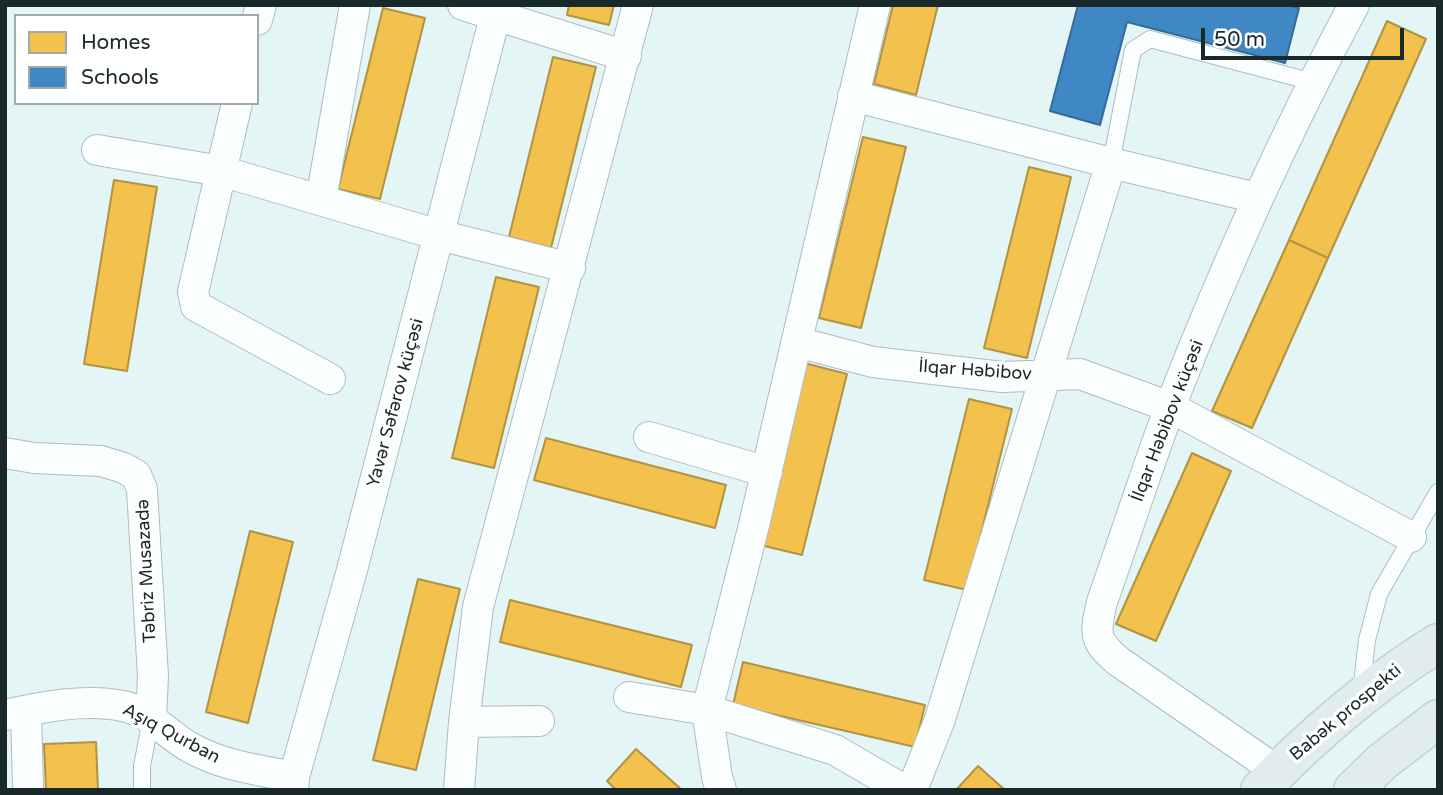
<!DOCTYPE html>
<meta charset="utf-8">
<style>
body{margin:0}
#map{position:relative;width:1443px;height:795px;overflow:hidden;background:#e4f5f6;font-family:"Varela Round",sans-serif}
canvas{display:block}
.frame{position:absolute;inset:0;border:7px solid #19292a;pointer-events:none}
.legend{position:absolute;left:14px;top:14px;width:245px;height:91px;box-sizing:border-box;background:#fff;border:2px solid #a3a9aa;margin:0;padding:9px 12px;list-style:none;font-size:21px;color:#19292a}
.legend li{display:flex;align-items:center;gap:14px;height:35px}
.legend b{width:35px;border:2px solid #a3a9aa}
.scale{position:absolute;left:1201px;top:28px;width:203px;height:32px;box-sizing:border-box;border:4px solid #19292a;border-top:0;padding-left:9px;font-size:21px;line-height:24px;white-space:nowrap;color:#19292a;-webkit-text-stroke:5px #fff;paint-order:stroke}
</style>
<div id="map">
<canvas width="1443" height="795"></canvas>
<div class="frame"></div>
<ul class="legend">
<li><b style="height:19px;background:#f2c14e"></b>Homes</li>
<li><b style="height:19px;background:#3f88c5"></b>Schools</li>
</ul>
<div class="scale">50 m</div>
</div>
<script>
const ctx = document.querySelector('canvas').getContext('2d');
ctx.lineJoin = 'round';
function fillPath(path, color) { ctx.fillStyle = color; ctx.fill(path, 'evenodd'); }
function stroke(path, color, width, dash) { ctx.strokeStyle = color; ctx.lineWidth = width; ctx.lineCap = dash ? 'butt' : 'round'; ctx.setLineDash(dash || []); ctx.stroke(path); }
function write(font, color, halo, rows, align = 'center') {
  ctx.font = font + ' "Varela Round",sans-serif'; ctx.lineWidth = 7; ctx.setLineDash([]); ctx.textBaseline = 'middle'; ctx.strokeStyle = halo; ctx.fillStyle = color; for (const [text, x, y, turn = 0] of rows) {
    ctx.save(); ctx.translate(x, y); ctx.rotate((+turn || 0) * Math.PI / 180); ctx.textAlign = isNaN(turn) ? turn : align; if (halo) ctx.strokeText(text, 0, 0); ctx.fillText(text, 0, 0); ctx.restore();
  }
}
const homes = new Path2D(`
 M569,5H614L609,25L567,15Z
 M893,5H938L916,95L874,84Z
 M383,8L425,18L380,199L338,189Z
 M1387,21L1426,39L1328,258L1289,240Z
 M553,57L596,67L551,248L509,237Z
 M863,137L906,147L861,328L819,318Z
 M1029,167L1071,177L1027,358L984,348Z
 M114,180L157,187L127,371L84,364Z
 M1289,240L1328,258L1252,428L1212,411Z
 M496,277L539,287L494,468L452,458Z
 M804,363L847,374L802,555L760,545Z
 M969,399L1012,409L967,590L924,580Z
 M546,438L726,485L715,528L534,480Z
 M1192,453L1231,471L1156,641L1116,624Z
 M250,531L293,542L248,723L206,712Z
 M418,579L460,589L416,770L373,760Z
 M510,600L692,645L681,687L500,642Z
 M743,662L925,705L915,747L733,705Z
 M96,742L98,790H46L44,744Z
 M636,749L682,790H616L607,781Z
 M978,766L1005,790H956Z`);
fillPath(homes, '#f2c14e');
stroke(homes, '#b19343', 2);
const schools = new Path2D(`
 M1078,5H1286L1299,8L1285,63L1127,22L1100,125L1050,111Z`);
fillPath(schools, '#3f88c5');
stroke(schools, '#346c96', 2);
const service = new Path2D(`
 M1111,163L1133,50L1150,39L1313,82
 M1361,692L1367,640L1379,594L1438,492
 M142,790V766L151,719`);
const minor = new Path2D(`
 M463,5L626,56
 M875,5L754,525L707,710L835,750L904,790
 M257,20L261,5
 M853,96L1111,163L1257,198
 M237,103L193,292L196,306L330,379
 M97,150L221,171L439,235L570,268
 M321,200L355,5
 M797,342L873,362L1002,377L1080,374L1170,407L1411,537
 M649,437L767,472
 M5,453L34,458L101,461L124,468L136,475L142,489L153,676L151,719
 M629,697L707,710L717,777L721,790
 M26,711L28,790
 M5,715C42,707 85,698 123,706C149,711 168,736 191,748C223,766 259,770 294,777
 M464,722L539,721
 M1277,771L1118,661C1093,640 1095,633 1102,602C1125,537 1146,471 1170,407C1224,269 1284,135 1354,5
 M293,790L294,777L352,570L498,5
 M459,790L464,722L478,607L638,5
 M912,790L940,719L1111,163`);
const primary = new Path2D(`
 M1260,790C1310,737 1376,681 1438,643
 M1353,790L1383,761L1438,719`);
stroke(service, '#aebcbd', 18);
stroke(minor, '#aebcbd', 32);
stroke(primary, '#c7d0d1', 41);
stroke(service, '#fbfefe', 16);
stroke(minor, '#fbfefe', 30);
stroke(primary, '#e0eced', 38);
write('18px', '#19292a', '#fff', [
 ["İlqar Həbibov",975,371,4],
 ["Yavər Səfərov küçəsi",396,403,-75],
 ["İlqar Həbibov küçəsi",1168,421,-69],
 ["Təbriz Musazadə",147,571,-93],
 ["Babək prospekti",1346,713,-40],
 ["Aşıq Qurban",171,734,28]
]);
</script>
